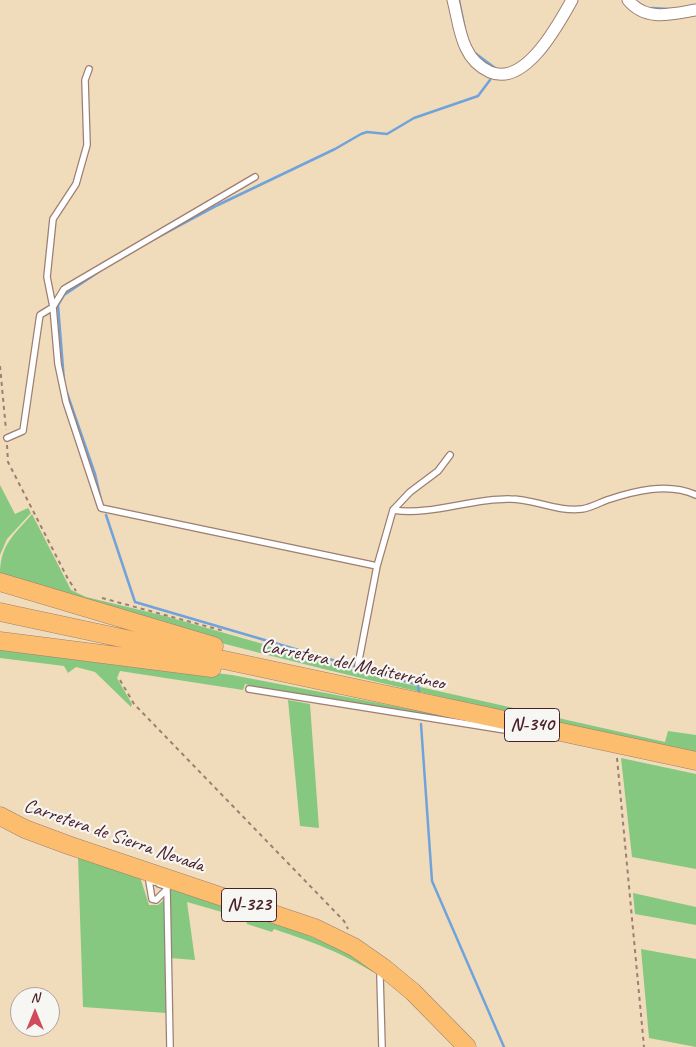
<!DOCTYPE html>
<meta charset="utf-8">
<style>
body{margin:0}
#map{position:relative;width:696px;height:1047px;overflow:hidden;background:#f0dcbb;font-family:Caveat,sans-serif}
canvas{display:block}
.north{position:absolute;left:10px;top:987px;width:50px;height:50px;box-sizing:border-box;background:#f6f6f2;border:1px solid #b1a0a2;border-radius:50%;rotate:0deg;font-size:14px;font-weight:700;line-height:20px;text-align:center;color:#4a1f2b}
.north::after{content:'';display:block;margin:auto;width:18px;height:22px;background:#d1495b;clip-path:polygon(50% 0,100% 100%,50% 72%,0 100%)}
</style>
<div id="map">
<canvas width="696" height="1047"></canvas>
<div class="north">N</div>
</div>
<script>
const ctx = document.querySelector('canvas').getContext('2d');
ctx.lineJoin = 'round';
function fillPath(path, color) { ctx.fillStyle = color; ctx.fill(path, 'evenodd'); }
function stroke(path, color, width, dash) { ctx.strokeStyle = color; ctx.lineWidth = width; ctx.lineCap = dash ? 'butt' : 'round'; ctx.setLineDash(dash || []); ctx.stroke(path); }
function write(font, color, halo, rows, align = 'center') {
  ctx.font = font + ' Caveat,sans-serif'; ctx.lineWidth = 4.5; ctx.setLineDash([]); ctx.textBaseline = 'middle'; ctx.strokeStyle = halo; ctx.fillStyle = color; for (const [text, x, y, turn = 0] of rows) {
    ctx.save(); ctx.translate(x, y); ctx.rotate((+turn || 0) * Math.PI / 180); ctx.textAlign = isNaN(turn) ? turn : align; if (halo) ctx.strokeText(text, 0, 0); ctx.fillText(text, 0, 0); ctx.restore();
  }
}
fillPath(new Path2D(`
 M0,485L15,514L28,508L31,513L7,539L0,555Z
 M32,514L71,590L86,597L165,616L389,680L665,742L668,731L696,735V752C532,718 368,682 206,639C137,620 69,597 0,575C0,545 13,536 32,514Z
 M0,645L232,675L530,732L265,690L245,684L243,690L120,671L117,678L132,704L131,707L95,672L76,667L68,673L64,666L0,658Z
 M288,700L310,704L319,828L300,826Z
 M621,758L696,774V869L632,857Z
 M78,856L140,877L149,905H158L165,899L166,1013L83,1007Z
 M171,889L289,927L343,951L375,970L373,972C338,951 312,942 274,929L272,932L247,924L246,919L187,902L195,960L170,958Z
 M633,893L696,907V925L635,914Z
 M641,949L696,959V1047L649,1038Z`), '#86c880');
stroke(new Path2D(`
 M459,0L465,30
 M652,8L669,9
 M475,53L495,68
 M149,242L218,205L335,149L361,134L367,132L387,134L414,118L478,96L490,80
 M64,381L58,305L64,295L97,273
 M67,393L95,474L101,500
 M106,515L135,602L418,685L419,692
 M421,724L432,881L504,1047`), '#70a2db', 2.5);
const service = new Path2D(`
 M53,307L47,277L53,219L76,184L87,145L85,80L89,69
 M53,307L64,289L255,177
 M7,438L23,431L39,321L40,315L53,307L58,364L66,402L101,508L377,566
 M393,510C432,516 471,498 510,499C534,499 557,512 582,509C590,508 599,503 607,500C634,491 668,482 696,495
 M358,665L377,566L393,510L410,492L438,471L450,455
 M249,689L530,734
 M155,882L149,881L152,899L156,900L167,889
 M159,884L165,886L167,889L170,1047
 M382,1047L380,976L383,970`);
const minor = new Path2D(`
 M453,0C457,15 459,34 466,48C471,59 479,67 490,72C525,87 558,25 572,0
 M628,0C646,22 672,14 696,10`);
const trunk = new Path2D(`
 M0,582L214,646
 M0,612L696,761
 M0,641L212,668
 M0,816L25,829L68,845L315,928L354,947L384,968L413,992L467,1047`);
stroke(service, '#9d7e73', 8);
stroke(minor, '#9d7e73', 13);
stroke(trunk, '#9d7e73', 19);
stroke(new Path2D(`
 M0,366L6,430
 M7,445L8,462L68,579L76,591
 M102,598L224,631
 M120,680L134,704L344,921L348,929
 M617,758L644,1047`), '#9d7e73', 2, [4, 4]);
stroke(service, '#fff', 5.5);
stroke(minor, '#fff', 11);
stroke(trunk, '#fcbd6f', 18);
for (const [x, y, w] of [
 [532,725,55],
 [249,905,55]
]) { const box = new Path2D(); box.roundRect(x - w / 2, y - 16.5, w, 33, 4); ctx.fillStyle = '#f6f6f2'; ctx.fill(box); stroke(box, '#4a1f2b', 1); }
write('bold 19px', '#4a1f2b', null, [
 ["N-340",532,725],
 ["N-323",249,905]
]);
write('20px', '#4a1f2b', '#f6f6f2', [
 ["Carretera del Mediterráneo",353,665,12],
 ["Carretera de Sierra Nevada",114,836,19]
]);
</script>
